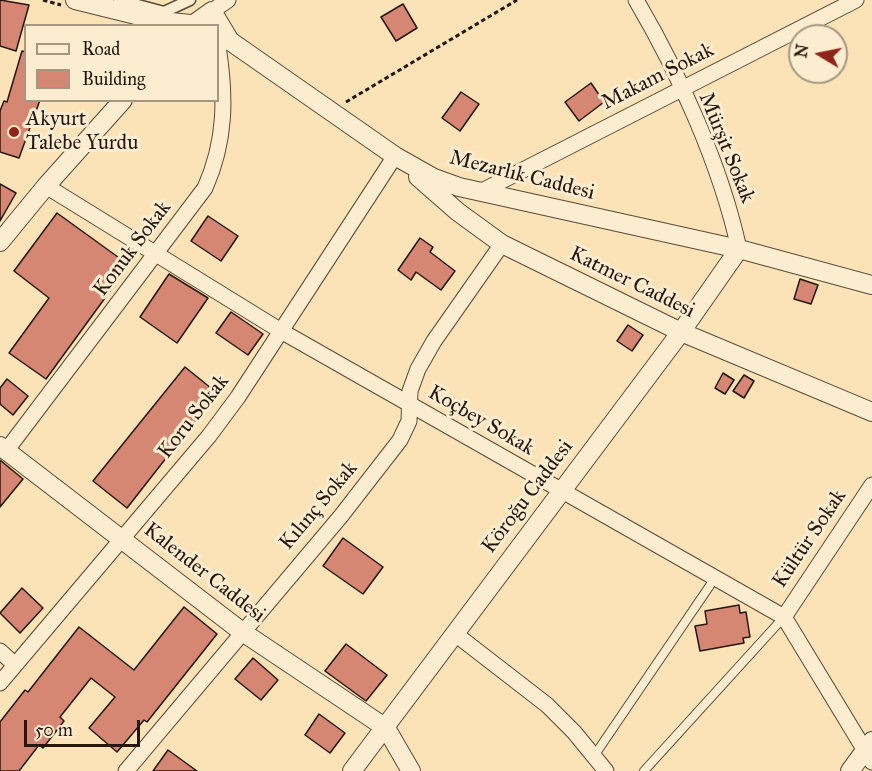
<!DOCTYPE html>
<meta charset="utf-8">
<style>
body{margin:0}
#map{position:relative;width:872px;height:771px;overflow:hidden;background:#fbe2b7;font-family:"IM FELL Great Primer",serif}
canvas{display:block}
.legend{position:absolute;left:24px;top:24px;width:195px;height:78px;box-sizing:border-box;background:#fcecd0;border:2px solid #a69783;margin:0;padding:8px 10px;list-style:none;font-size:18px;color:#25170f}
.legend li{display:flex;align-items:center;gap:12px;height:30px}
.legend b{width:30px;border:2px solid #a69783}
.north{position:absolute;left:788px;top:24px;width:60px;height:60px;box-sizing:border-box;background:#fcecd0;border:2px solid #a69783;border-radius:50%;rotate:280deg;font-size:16px;font-weight:700;line-height:24px;text-align:center;color:#25170f}
.north::after{content:'';display:block;margin:auto;width:21px;height:27px;background:#8f2418;clip-path:polygon(50% 0,100% 100%,50% 72%,0 100%)}
.scale{position:absolute;left:24px;top:720px;width:116px;height:27px;box-sizing:border-box;border:3px solid #25170f;border-top:0;padding-left:8px;font-size:18px;line-height:21px;white-space:nowrap;color:#25170f;-webkit-text-stroke:4px #fcecd0;paint-order:stroke}
</style>
<div id="map">
<canvas width="872" height="771"></canvas>
<ul class="legend">
<li><b style="height:8px;background:#fcecd0"></b>Road</li>
<li><b style="height:16px;background:#d68773"></b>Building</li>
</ul>
<div class="north">N</div>
<div class="scale">50 m</div>
</div>
<script>
const ctx = document.querySelector('canvas').getContext('2d');
ctx.lineJoin = 'round';
function fillPath(path, color) { ctx.fillStyle = color; ctx.fill(path, 'evenodd'); }
function stroke(path, color, width, dash) { ctx.strokeStyle = color; ctx.lineWidth = width; ctx.lineCap = dash ? 'butt' : 'round'; ctx.setLineDash(dash || []); ctx.stroke(path); }
function write(font, color, halo, rows, align = 'center') {
  ctx.font = font + ' "IM FELL Great Primer",serif'; ctx.lineWidth = 6; ctx.setLineDash([]); ctx.textBaseline = 'middle'; ctx.strokeStyle = halo; ctx.fillStyle = color; for (const [text, x, y, turn = 0] of rows) {
    ctx.save(); ctx.translate(x, y); ctx.rotate((+turn || 0) * Math.PI / 180); ctx.textAlign = isNaN(turn) ? turn : align; if (halo) ctx.strokeText(text, 0, 0); ctx.fillText(text, 0, 0); ctx.restore();
  }
}
const building = new Path2D(`
 M0,0L29,5L16,51L0,46Z
 M403,4L417,28L396,41L381,17Z
 M22,51L26,52V100H40L19,158L0,152V111L4,101L7,102Z
 M591,83L604,102L579,121L565,102Z
 M461,92L479,104L460,131L442,118Z
 M0,184L16,193L0,221Z
 M57,213L129,265L46,379L9,353L49,298L14,271Z
 M208,216L238,236L221,261L191,241Z
 M420,238L433,247L430,252L455,271L441,290L416,272L411,280L398,270Z
 M169,274L208,298L177,343L140,317Z
 M800,279L818,285L811,304L794,299Z
 M231,312L263,334L248,355L216,333Z
 M628,325L643,335L632,351L617,341Z
 M185,367L217,393L127,508L93,481Z
 M723,373L734,380L725,394L715,388Z
 M744,375L754,381L744,398L733,391Z
 M7,379L28,396L13,415L0,404V388Z
 M0,460L23,479L0,507Z
 M343,538L383,567L363,594L323,566Z
 M22,588L43,608L20,633L0,613Z
 M739,605L740,613L746,612L750,637L743,638L744,643L700,651L695,626L707,624L705,611Z
 M184,607L217,634L147,722L144,720L117,752L89,728L115,697L91,678L60,717L64,721L43,748L39,745L19,771H0V722L25,690L28,692L79,627L134,670Z
 M346,644L387,675L366,701L325,671Z
 M253,658L278,680L261,700L235,679Z
 M319,714L345,733L330,753L305,735Z
 M168,750L197,771H153Z`);
fillPath(building, '#d68773');
stroke(building, '#25170f', 1.5);
const service = new Path2D(`
 M594,756L715,578
 M644,771L784,617`);
const pedestrian = new Path2D(`
 M119,0L164,12L190,0`);
const minor = new Path2D(`
 M636,0C679,73 721,166 739,249
 M214,22L212,11L228,0
 M46,186L281,331L784,617L872,762
 M480,192L856,0
 M6,451L205,188C226,141 226,97 218,46
 M784,617L872,485
 M454,633L547,705L574,732L606,771
 M0,651L15,665
 M0,683L209,436L238,397L395,156
 M126,771L341,516L400,440L409,421L410,391L418,369L434,341L502,244`);
const tertiary = new Path2D(`
 M75,0L160,21L191,24
 M191,26L212,11L230,41L395,156L434,178L459,187L739,249L872,285
 M418,177L458,212L502,244L681,332L872,412
 M0,242L46,186L123,100
 M0,446L241,631L386,728L411,771
 M352,771L681,332L739,249
 M850,771L872,741`);
stroke(service, '#5a4a39', 10);
stroke(pedestrian, '#5a4a39', 13);
stroke(minor, '#5a4a39', 17);
stroke(tertiary, '#5a4a39', 20);
stroke(new Path2D(`
 M43,0L61,5
 M346,102L517,0`), '#25170f', 3, [4.5, 3]);
stroke(service, '#fcecd0', 8);
stroke(pedestrian, '#fcecd0', 10);
stroke(minor, '#fcecd0', 15);
stroke(tertiary, '#fcecd0', 18);
for (const [x, y, r, color] of [
 [14,132,6,"#8f2418"]
]) { const dot = new Path2D(); dot.arc(x, y, r, 0, 2 * Math.PI); ctx.fillStyle = color; ctx.fill(dot); stroke(dot, '#fcecd0', 2); }
write('21px', '#25170f', '#fcecd0', [
 ["Makam Sokak",658,77,-27],
 ["Mürşit Sokak",726,148,68],
 ["Mezarlık Caddesi",522,176,14],
 ["Konuk Sokak",133,249,-53],
 ["Katmer Caddesi",632,283,26],
 ["Koru Sokak",194,417,-52],
 ["Koçbey Sokak",481,421,30],
 ["Köroğu Caddesi",528,497,-53],
 ["Kılınç Sokak",319,506,-50],
 ["Kültür Sokak",810,539,-56],
 ["Kalender Caddesi",204,573,38]
]);
write('21px', '#25170f', '#fcecd0', [
 ["Akyurt",26,120],
 ["Talebe Yurdu",26,144]
], 'left');
</script>
